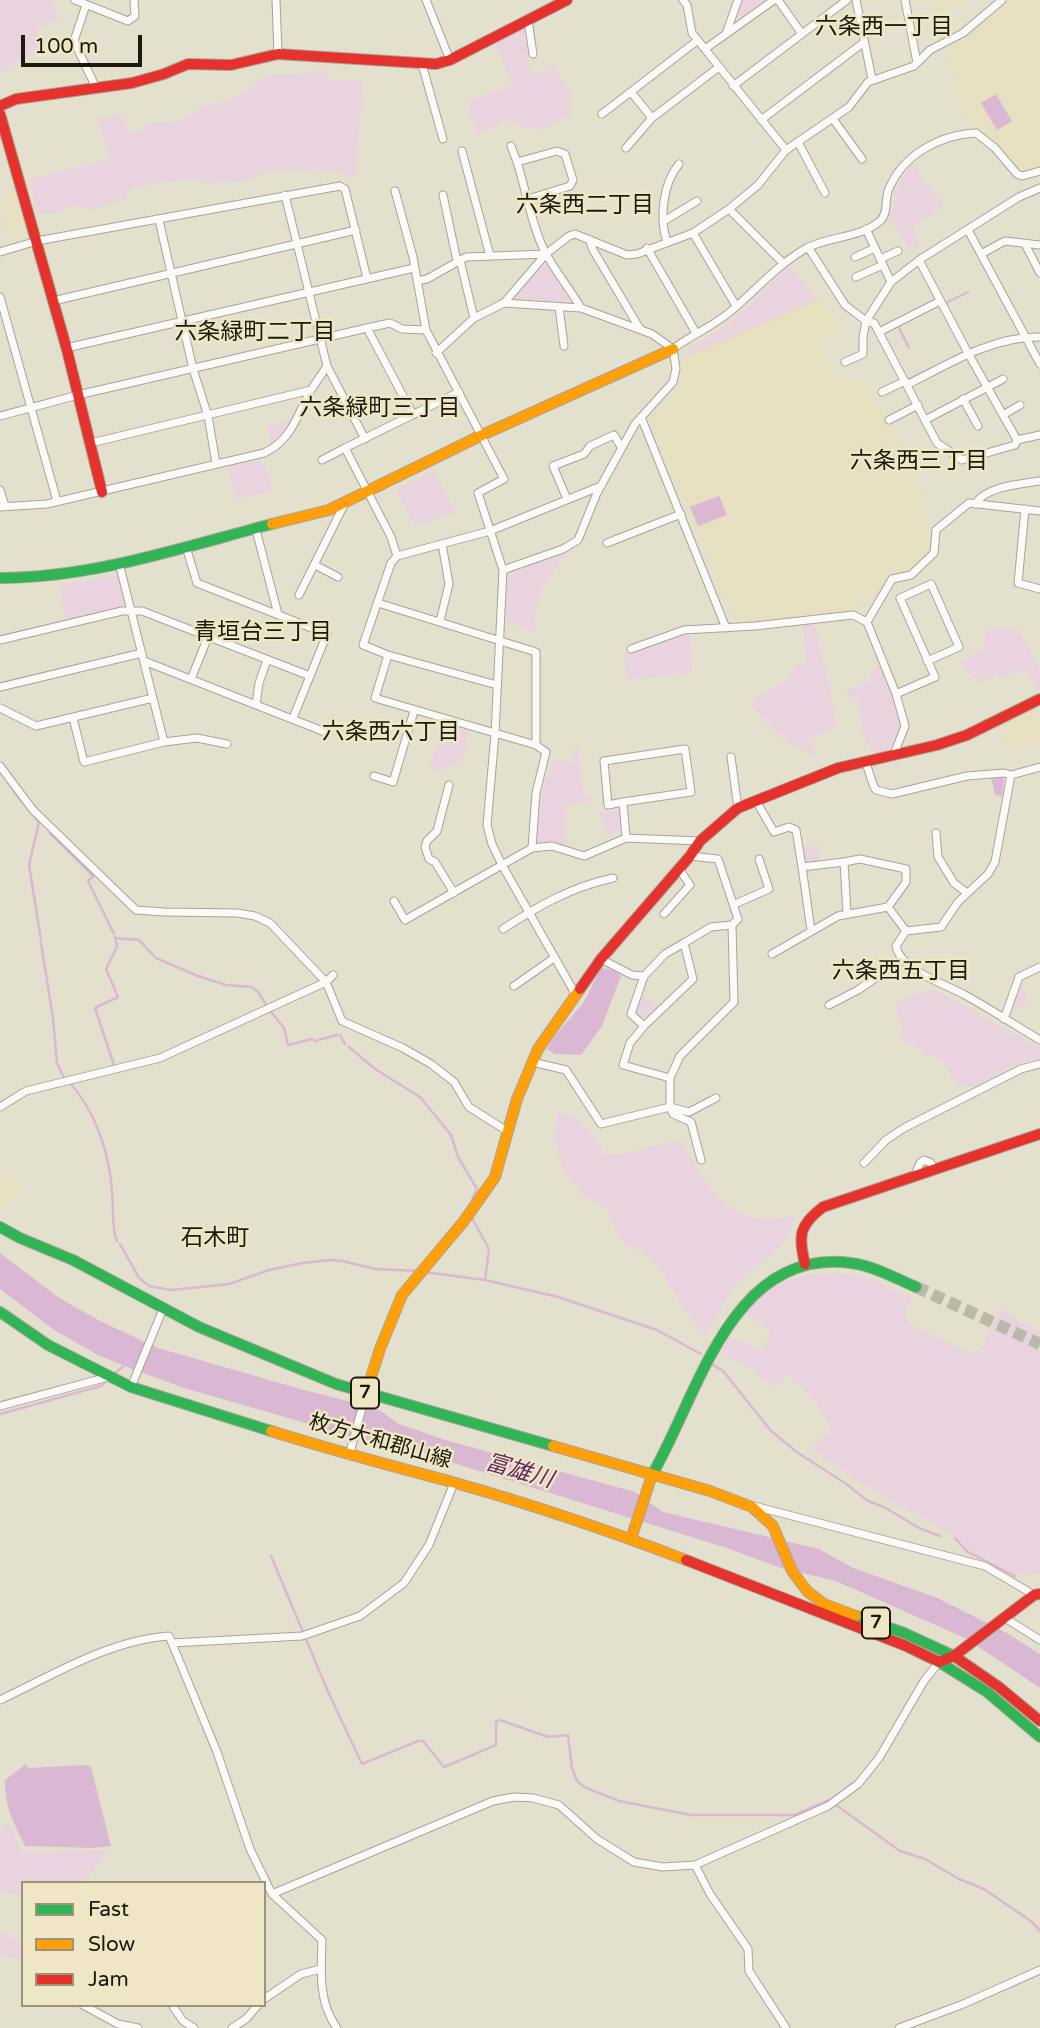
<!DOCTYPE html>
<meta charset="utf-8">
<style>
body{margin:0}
#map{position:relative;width:1040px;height:2028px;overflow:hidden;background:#e4e0ce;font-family:"Varela Round",sans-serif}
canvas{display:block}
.legend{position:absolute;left:21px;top:1881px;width:245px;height:126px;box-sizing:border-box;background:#eee6c4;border:2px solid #9a947b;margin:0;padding:9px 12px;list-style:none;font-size:21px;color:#1c190d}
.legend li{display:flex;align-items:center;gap:14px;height:35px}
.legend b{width:35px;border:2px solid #9a947b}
.scale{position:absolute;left:21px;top:35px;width:121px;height:32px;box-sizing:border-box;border:4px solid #1c190d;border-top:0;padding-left:9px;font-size:21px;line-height:24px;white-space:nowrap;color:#1c190d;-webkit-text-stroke:5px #eee6c4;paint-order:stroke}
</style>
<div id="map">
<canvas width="1040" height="2028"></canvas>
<ul class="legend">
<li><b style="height:9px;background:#30b455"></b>Fast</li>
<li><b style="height:9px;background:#ff9f0a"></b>Slow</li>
<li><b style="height:9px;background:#e5322d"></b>Jam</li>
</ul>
<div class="scale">100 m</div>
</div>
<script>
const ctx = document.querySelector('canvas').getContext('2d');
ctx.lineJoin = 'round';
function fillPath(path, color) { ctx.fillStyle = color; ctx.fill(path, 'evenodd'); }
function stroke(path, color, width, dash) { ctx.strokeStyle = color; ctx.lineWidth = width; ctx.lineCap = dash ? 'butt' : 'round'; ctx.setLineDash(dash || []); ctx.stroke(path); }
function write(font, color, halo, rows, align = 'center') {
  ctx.font = font + ' "Varela Round","Noto Sans JP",sans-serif'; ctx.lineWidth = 5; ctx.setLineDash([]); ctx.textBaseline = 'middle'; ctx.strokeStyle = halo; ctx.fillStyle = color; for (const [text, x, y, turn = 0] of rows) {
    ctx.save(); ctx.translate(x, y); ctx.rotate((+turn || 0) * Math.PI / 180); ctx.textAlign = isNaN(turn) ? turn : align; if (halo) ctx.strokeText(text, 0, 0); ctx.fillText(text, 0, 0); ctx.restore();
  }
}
fillPath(new Path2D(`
 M930,0H969L966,7L959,6L932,13Z
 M1011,0H1040V167L1024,172L1016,169L987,133L970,127L952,86L959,80L945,54V51L963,40Z
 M16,183L30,232L7,239L0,207Z
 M818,299L845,329L824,339L826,344L823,348L840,383L853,378L867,385L925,494L930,553L909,574L894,578L881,595L861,598V609L737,624L652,425L651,416L681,389L683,358Z
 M1034,709L1040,720V739L1011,755L1000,727Z
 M0,1168L24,1187L0,1210Z`), '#e6dfc0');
fillPath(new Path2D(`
 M0,0H53L58,18L36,30L42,54L28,55L3,73L0,72Z
 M742,0H765L742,17L737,13Z
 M524,26L530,75L548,71L553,63L562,80L569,87V117L538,130L504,121L477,134L467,102L512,84L495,44L509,33Z
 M324,69L329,80L363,81L356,177L334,171L299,169L267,171L243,181L209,184L190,178L131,189L123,200L94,209L74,206L51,214L36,213L30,179L109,160L98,118L122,115L130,135L147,124L179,121L208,105L237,98L264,76L299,74Z
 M912,164L944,206L912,228L920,244L911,251L887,215L894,207V191Z
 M549,263L570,302L516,299L519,287L545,264Z
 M789,266L818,299L683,358L691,347L734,320Z
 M294,418L288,429L271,443L268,426Z
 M259,459L268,471L273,491L236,499L228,467Z
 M434,471L455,512L415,526L396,490Z
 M569,552C550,575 529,602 537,633L507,621L505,574Z
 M114,575L118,577L124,603L121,608L66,621L60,586Z
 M814,621L831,694L836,728L809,740L816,756C782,740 775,735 752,705L759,695L782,683L798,665H806L803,622Z
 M989,629H1018L1040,669V692L1022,668L1001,681L996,674L979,682L960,664L975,652H983L985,633Z
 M683,635H691L692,672L627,680L624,655Z
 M880,663L901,725L887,752L875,754L864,738L858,702L844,692L865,684Z
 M443,724L468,730L464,759L438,771L430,769Z
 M577,743L584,795L596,799L566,806L565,846L536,841L543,788L554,759L570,764Z
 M619,810L623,829L607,836L600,813Z
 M819,845L821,863L802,864L799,848Z
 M1021,984L1029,1002L1012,1011Z
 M934,989L1040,1048V1059C1031,1061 1022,1062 1013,1066C995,1074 978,1092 957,1085L941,1059L924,1054L913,1043H907L903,1039L896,1004C905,996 922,994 934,989Z
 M640,993L659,1007L647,1017L641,1018L636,1012Z
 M558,1110C586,1123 589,1129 606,1155H618L680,1140C701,1175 721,1216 766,1220C775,1220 785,1217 794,1216C789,1252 753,1263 733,1289C722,1303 714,1321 706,1336L690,1319L663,1273L643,1251L627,1247L616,1231L606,1206L588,1200L564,1173L554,1137Z
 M825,1273L867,1277L912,1298L905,1311L908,1324L971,1354L981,1348L1001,1307L1019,1321L1040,1332V1573L1017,1575L968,1550L960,1539L860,1483L810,1448L830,1431C824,1407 805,1390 788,1373L773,1387L751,1369L721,1355L729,1336L763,1351L771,1330L744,1313C764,1286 792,1276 825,1273Z
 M9,1822L22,1852L112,1851L97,1864L84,1883H23V1896L1,1890L0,1892V1828Z
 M0,1930L23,1943V1960L0,1955Z`), '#e8d3de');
fillPath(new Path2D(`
 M996,94L1012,121L997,130L981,103Z
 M719,496L727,515L698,526L690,507Z
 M1002,777L1004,781L1002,796L995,795L991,778Z
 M602,968L613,970L621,976L602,1026L581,1055L555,1054L547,1049C556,1031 571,1019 583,1003C591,992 593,979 602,968Z
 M0,1253L59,1298L102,1322L158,1348L304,1390L376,1408L399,1424L445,1440L635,1492L663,1512L819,1549L853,1568L935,1597L1005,1632L1040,1654V1688L967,1639L836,1581L781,1568L727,1548L402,1447H374L347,1435L184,1388L132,1369L98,1355L54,1330L0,1289Z
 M26,1764L28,1768L85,1765L91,1767L111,1846L93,1848L25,1846C13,1821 5,1808 5,1780Z`), '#dab7d3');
stroke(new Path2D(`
 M946,303L968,292
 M898,326L909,348
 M954,357L963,353
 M907,380L929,369
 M14,792L23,803
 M34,816L39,822L29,865L41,940
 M50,833L93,876L88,881L114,934
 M115,938L139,940L156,958L198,976L226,985L252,987L259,993L266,1005
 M41,943L53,1018L57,1063L64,1078
 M271,1012L284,1028L288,1045L312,1039
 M340,1035L345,1044
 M315,1041L337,1035
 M349,1047L375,1069L420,1097L451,1135L458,1157L477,1189L472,1199
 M114,1065L95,1008L118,997L106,969L117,947L115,937
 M70,1083C96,1112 110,1155 112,1193C114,1208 111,1227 117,1241
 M472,1218L489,1249L485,1280
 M120,1244L139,1278L149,1286L171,1290L229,1284L269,1270L302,1263L330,1260L342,1261L375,1269L418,1271
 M424,1272L485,1280L558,1297L657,1330L701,1354
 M713,1365L723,1371L771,1431L798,1453L845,1483L868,1501L884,1507L919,1528L940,1536
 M114,1374L125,1365
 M0,1414L101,1386L106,1381
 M955,1538L968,1552L1015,1576
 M271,1556L329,1694L362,1764L418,1741H423L444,1767L496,1745V1722L500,1720L548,1737L568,1735L572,1768L577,1781L584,1787L619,1801L691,1815H795L829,1800L900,1851L925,1859L959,1879L984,1889L1032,1922L1040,1931`), '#dab7d3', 2.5);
stroke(new Path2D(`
 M916,1287L1040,1344`), '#bcb8a7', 12, [12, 6]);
const street = new Path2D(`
 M75,0L128,21L135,16L134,0
 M276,0L278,54
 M426,0L450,60
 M683,0L687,5L692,33L786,150
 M778,0L802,34
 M856,0L872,79
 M905,0L917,63
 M86,5L74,41L96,88
 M528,20L533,54
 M726,34L738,0
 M705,49L774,0
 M422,64L443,139
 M733,86L847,0
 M631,92L652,118
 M602,114L698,40
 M833,119L862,159
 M761,120L863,43
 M798,142L825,193
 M511,146L517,162
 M626,148L652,118L719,67
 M462,151L490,256
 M395,191L413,257L426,330L504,479L478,493L503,570L495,734L487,825L492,844L502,865L576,995
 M285,195L327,366L365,439
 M443,195L457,261
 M528,199L570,186L573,180L565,154L557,151L517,162C526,190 532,227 545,252C555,271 570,289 581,308
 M159,220L193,369L208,416L216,463
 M664,221L697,201
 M866,229L891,282
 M968,230L1040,364
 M693,233L736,306
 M589,239L593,250L640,329
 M667,242C659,218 663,183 679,164
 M1025,244L1040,273
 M808,247L845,305L866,321L891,282L919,260L1019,197L1040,188
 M647,248L696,333
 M0,252L37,241L340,186L345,189L367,278
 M981,254L1005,241L1040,245
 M855,257L875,248
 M880,259L898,251
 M460,260L474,318
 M919,260L968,353L1017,440
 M783,263L729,209L758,185L786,150L849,107L868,82L914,66L930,50L963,33L1002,0
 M856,277L883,265
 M417,281L427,279L466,257L546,254L569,236L575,234L627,255L637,254L693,233L729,209
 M0,297L57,501
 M53,301L356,230
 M504,303L546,254
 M559,307L564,346
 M367,328L413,415
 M879,332L940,301
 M66,348L414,268
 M673,349C691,335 714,326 731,311C756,290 776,266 805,249C827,236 859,239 880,221C888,214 885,201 888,191C902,155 939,135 976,133L995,148L1017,174L1022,176L1040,171
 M436,353L474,318L504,303L581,308L652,334L673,349L676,369L673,382L635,424L597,493L578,540L563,549L503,570
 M845,362L863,354V337L866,321L874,323L937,443L962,460L1015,445L1017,440L1040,435
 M907,385C948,364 993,336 1040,337
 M459,392L345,448L391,537L397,556L391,563L363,645L388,655L497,685
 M882,392L905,381
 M963,399L978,426
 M1003,415L1020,405
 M0,416L78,395L367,328L390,323L402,329L426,330
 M641,417L726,628
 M889,420L918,405
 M925,420L1003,379
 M91,443L311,390
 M322,460L345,448
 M0,490L5,506
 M567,499L553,466L584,454L590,446L614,435L621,447
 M975,504C986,486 1021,484 1040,481
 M0,507L47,504L264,453C292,440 297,415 311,390C316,382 322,374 327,366
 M1025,509L1018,583L1040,589
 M256,530L278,614
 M607,543L681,514
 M186,547L197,583L327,634L293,718
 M397,556L490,531L601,486
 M119,563L164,742
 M315,565L338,577
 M299,595L345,503
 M378,603L536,652V745
 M440,621L449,584L442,544
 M867,622L892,579L911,575L934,553L936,530L969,503L1040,511
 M0,640L122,611H142L310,676
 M631,649L684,630L755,626L853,615L867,622L896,694L905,726L894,754
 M388,655L375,698L536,745L546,752L536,793L532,848L405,920L394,901
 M144,661L325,732
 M191,679L208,637
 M0,687L142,653
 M896,694L935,677L900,598L931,584L959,647L927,661
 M256,705L259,683L267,660
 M0,708L36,726L153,698
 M73,718L84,762L164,742L197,738L227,744
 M731,757L738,808
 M864,761C870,769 870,781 876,790L892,794L967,776L1004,773L1011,775L1040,767
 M0,766L33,810L136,910L164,912L237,913L255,916L270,923L326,982L342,1021L403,1048L431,1064L454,1082L469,1107L507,1131
 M374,776L393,782L414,711
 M449,785L437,831L427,841L425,847L429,859L435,862L454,893
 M756,801L774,832L789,827L796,830L802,867
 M623,802L691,792L685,749L604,761L608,805L623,802L626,838
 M936,833L938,857L954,883L967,893
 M532,848L552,846L584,856L626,838L700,841
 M690,856L718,859L738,919L732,925
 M844,862L860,859L906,869V882L888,907
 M735,904L769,889L759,859
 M664,914L690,885L679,869
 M503,929C538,906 571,887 613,878
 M811,930L802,867L844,862L847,913
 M906,931L896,946C900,970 945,984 965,995C990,1009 1015,1025 1040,1040
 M772,954L838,916L888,907L906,931L941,927L958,902L988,874L995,862L1011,775
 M601,959L632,975L644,976L631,1014L644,1026L630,1043L623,1065L670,1078L680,1056L734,1002L732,925L711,927L684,943L693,979L644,1026
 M644,976L665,954L684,943
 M514,986L554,958
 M829,1005L858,990L903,959
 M1004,1019L1019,977L1040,967
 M532,1062L566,1070L601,1124L670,1107V1078
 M0,1107L26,1091L160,1058L326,982L333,975
 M670,1107L673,1114L691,1122L701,1160
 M670,1107L689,1112L716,1098
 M864,1163L886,1140L904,1128L1021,1069L1040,1064
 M915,1175L920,1163L924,1160L931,1163L934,1169
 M131,1387L163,1309
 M0,1406L108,1377
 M349,1456L366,1393
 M754,1506L985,1566L1034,1595
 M1005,1618L1040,1640
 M172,1643L217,1752L250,1849L272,1894L322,1940C321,1971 318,2002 337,2028
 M0,1700C53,1675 110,1640 169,1636L172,1643L302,1636L360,1616L404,1583L429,1545L454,1483
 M695,1865L710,1894L748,1949L749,1971L786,2028
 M272,1894L493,1801L514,1797L533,1798L559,1805L597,1839L634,1862L663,1867L695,1865L828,1806L858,1784L879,1758L924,1681L939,1662
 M264,1999L301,1974L321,1969
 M83,2005L118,2024L138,2028
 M172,2005L183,2021L194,2028
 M232,2028L246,2019L258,2005
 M899,2028L961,2005L1040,1970`);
const fast = new Path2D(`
 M0,578C93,578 183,547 272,524
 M0,1227L20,1238L73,1260L199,1327L336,1384L553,1446
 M0,1312L48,1345L131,1387L271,1431
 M652,1475C699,1394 731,1247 851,1263C874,1266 895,1278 916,1287
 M856,1616L904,1633L954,1656
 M939,1662L987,1692L1040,1737`);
const slow = new Path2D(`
 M272,524L329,510L480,436L673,349
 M366,1393L380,1349L402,1295L464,1221L495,1177L517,1099L538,1049L580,989
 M271,1431C331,1450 392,1466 452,1482C531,1504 610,1531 686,1560
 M553,1446L710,1491L752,1507L773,1526L792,1571L807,1591L824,1604L856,1616
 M631,1539L652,1475`);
const jam = new Path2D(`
 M0,106L16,99L132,83L164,74L188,64L231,65L278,54L436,64L450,60L567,0
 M0,114L67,350L102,492
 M580,989L601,959L690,856L700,841L738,808L838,768L937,745L967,735L1040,699
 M805,1264C798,1236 799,1225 823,1207L1040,1134
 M686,1560L906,1646L939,1662L954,1656L1034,1595L1040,1594
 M954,1656L999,1687L1040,1721`);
stroke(street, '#a8a496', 9);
stroke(fast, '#a8a496', 12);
stroke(slow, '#a8a496', 12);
stroke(jam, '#a8a496', 12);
stroke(street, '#fbfaf8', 7);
stroke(fast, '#30b455', 10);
stroke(slow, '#ff9f0a', 10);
stroke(jam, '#e5322d', 10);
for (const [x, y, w] of [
 [365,1393,28],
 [876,1623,28]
]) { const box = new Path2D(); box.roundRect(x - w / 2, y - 15.5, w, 31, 5); ctx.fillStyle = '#eee6c4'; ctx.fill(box); stroke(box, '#1c190d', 2); }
write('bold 19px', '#1c190d', null, [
 ["7",365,1393],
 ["7",876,1623]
]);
write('21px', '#1c190d', '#eee6c4', [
 ["枚方大和郡山線",380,1442,16]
]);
write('23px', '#1c190d', '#eee6c4', [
 ["六条西一丁目",884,28],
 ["六条西二丁目",585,206],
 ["六条緑町二丁目",255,333],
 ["六条緑町三丁目",380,409],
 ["六条西三丁目",919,462],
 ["青垣台三丁目",263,633],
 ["六条西六丁目",391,733],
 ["六条西五丁目",901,972],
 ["石木町",215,1239]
]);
write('italic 23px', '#632a64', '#eee6c4', [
 ["富雄川",519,1472,16]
]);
</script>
